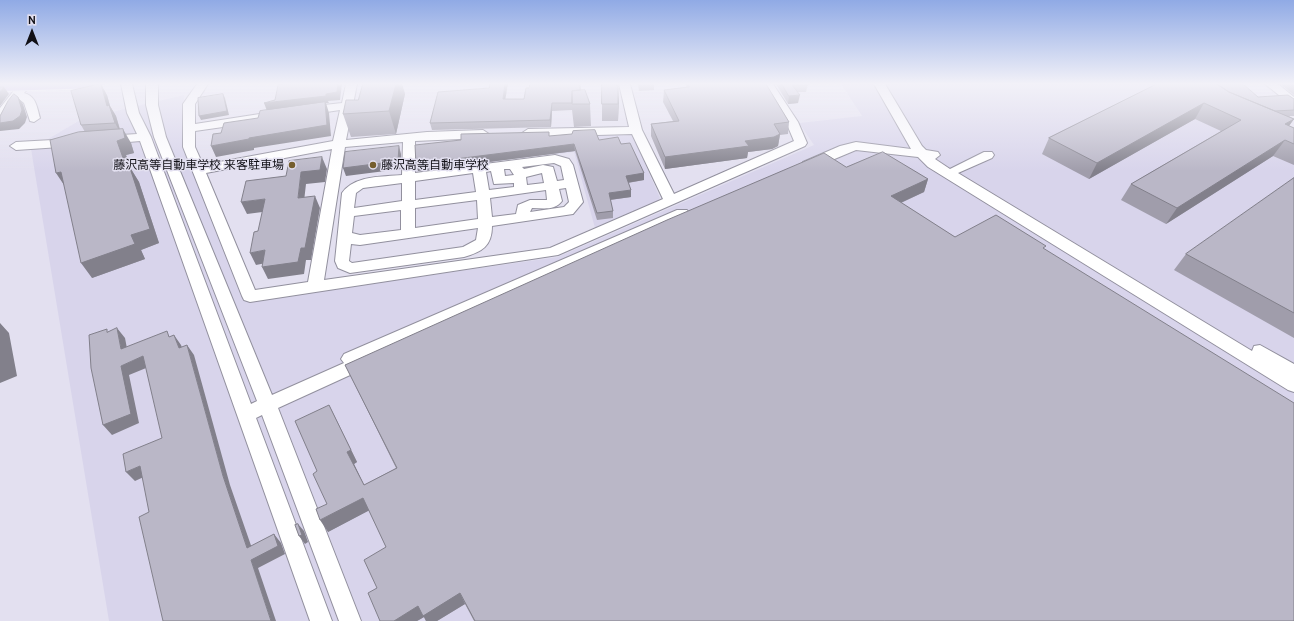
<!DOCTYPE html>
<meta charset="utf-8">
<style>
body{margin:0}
#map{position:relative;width:1294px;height:621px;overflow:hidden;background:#e3e0f0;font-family:Cabin,sans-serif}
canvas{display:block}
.north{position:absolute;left:12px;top:12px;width:40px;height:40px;-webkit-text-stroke:3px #e3e0f0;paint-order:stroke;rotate:0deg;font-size:11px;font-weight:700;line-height:16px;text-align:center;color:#111016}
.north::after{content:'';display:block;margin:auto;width:14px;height:18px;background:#111016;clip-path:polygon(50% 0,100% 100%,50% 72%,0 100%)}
</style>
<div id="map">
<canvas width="1294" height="621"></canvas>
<div class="north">N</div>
</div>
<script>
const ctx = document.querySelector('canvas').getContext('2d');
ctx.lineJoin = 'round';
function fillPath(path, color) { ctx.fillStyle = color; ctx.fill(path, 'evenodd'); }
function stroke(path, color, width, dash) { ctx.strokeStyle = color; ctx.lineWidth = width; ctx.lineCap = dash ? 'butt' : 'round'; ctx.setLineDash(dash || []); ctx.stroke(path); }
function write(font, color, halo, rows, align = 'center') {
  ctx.font = font + ' Cabin,"Noto Sans JP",sans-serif'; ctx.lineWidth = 3; ctx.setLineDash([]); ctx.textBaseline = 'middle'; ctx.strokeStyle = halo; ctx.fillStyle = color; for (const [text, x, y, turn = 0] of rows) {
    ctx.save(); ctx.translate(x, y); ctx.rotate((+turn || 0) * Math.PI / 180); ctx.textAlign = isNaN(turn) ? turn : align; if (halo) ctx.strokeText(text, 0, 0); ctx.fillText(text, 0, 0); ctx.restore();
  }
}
fillPath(new Path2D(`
 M841,84H1179L1294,137V621H109L31,149L82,119L184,95L183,146L247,301L558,257L814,145L799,123L862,116Z
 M632,134L660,198L657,201L595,228L574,152L548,155L544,136Z`), '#d8d4eb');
const minor = new Path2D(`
 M19,84L30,86L24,93C36,96 37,107 40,118L34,122L30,121L24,103L19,99L12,107L4,123L0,124V108Z
 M121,84H132L139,113L151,137L251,404L257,401L154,137L146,105V84H158V105L166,137L272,395L344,363L341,359L344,354L677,210H687L689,213L687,216L373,356L375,360L372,365L278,408L361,621H339L262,415L256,418L332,621H310L140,141L106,144L100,140L106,136L137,134L127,113Z
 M197,84H208L195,104V124L279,111L285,115L279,119L195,131V147L203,165L333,141L340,110L306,115L300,111L306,107L342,103L346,84H357L346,140L427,132L483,130L489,134L483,138L415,141V173L555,155L569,159L573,165L583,202L573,214L492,226C492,246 482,252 464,257L350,273L338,268L335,261L342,193C355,175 382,177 402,175L403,142L345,147L324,280L550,248L663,199L632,134L528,137L522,133L528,129L629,127L619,84H630L642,130L674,194L794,141L786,122L762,84H773L798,122L807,143L805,146L558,255L250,302L244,300L242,296L183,147V104ZM332,149L308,282L255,290L206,173ZM554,163L561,166L564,180L557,181L553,167L543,165L524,169L522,167ZM504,169H510L514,175L505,176ZM491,171L494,184L514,183V187L489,190L486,172ZM473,173L476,192L415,200V181ZM542,173L544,183L527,185L526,177ZM402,183V201L354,208L356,193L363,188ZM566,188L569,202L564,207L530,212L532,208C542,208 555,211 562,201L559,189ZM546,190L547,200H530L518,205L516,214L492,217L490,198ZM477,200L478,219L415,228V208ZM401,210V230L360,235L352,233L354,216ZM478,228L476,240L463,247L352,263L349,261L351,244L360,245Z
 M874,84H885L922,146L926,150L938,152L940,155L935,159L950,169L984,152H992L994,155L992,158L958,173L1252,351L1254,346L1260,345L1294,364V392L1288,390L928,167L918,157L856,150L813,168H803L802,165L803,162L840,146L856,142L911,149Z
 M1265,84H1278L1294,97V105L1290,104Z
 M71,139L77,143L75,146L16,150L10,146L16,142Z`);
const major = new Path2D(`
 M0,84H105L98,88L0,91Z`);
stroke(minor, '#92909e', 2);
stroke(major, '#fff', 2);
fillPath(minor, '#fff');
fillPath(major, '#c2b4e9');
fillPath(new Path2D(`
 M363,84H402L405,94L396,134L351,137L343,114L358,100Z
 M580,84L581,90L590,104L591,126L574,127L572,110L552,111L551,127L432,130L430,123L505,99H524Z
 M638,84H654V90L639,91Z
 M686,84H766L789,122L788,134L780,135L778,146L772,149L748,152L747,158L665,169L651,136V124L673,121L663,102L664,90L686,87Z
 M776,84H808L806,92H797L798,103L788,104Z
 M1157,84L1258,97L1294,99V116H1289L1294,119L1289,126L1294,128V165L1273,156L1166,224L1121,200L1131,184L1221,131L1195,119L1089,179L1042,154L1049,138Z
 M1280,84H1294V95Z
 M616,85H618V121H602V104Z
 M107,95L110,106L116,116L120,129L131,143L134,153L126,155L131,169L139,182L159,243L141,250L145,259L92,278L85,132L81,125Z
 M550,136L599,140L621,144L644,173V180L628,183L631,190V197L610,200L613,211V218L597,220L575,151L418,171Z
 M846,167L928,179L924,192L901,203L955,237L1045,249L1294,621H474L465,604L437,621H426L424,617L417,621H380L377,588L386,547L369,510L328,532L327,504L317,471L329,405L357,462L354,464L364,485L396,468L345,365Z
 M1294,178V338L1174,270L1186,254Z`), '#a09dab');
fillPath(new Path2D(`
 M101,84L107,95L110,106L116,116L121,134L115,123L107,106Z
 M338,84H342L340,100L328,101L329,103H326L329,113L331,136L254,148V150L216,157L211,146L249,138L267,111L264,103L326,94Z
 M396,84H402L405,94L396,134L389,111Z
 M505,84H508L504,107L503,99Z
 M618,85L619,102L618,121Z
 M4,87L9,94L0,106V92Z
 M223,94L225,98L229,115L201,120L199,116Z
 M800,95L798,103L788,104L789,96Z
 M18,97L23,104L27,117L25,123L19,129L0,131V123Z
 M552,103V111L551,127L550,120Z
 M1204,103L1195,119L1089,179L1097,163Z
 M1294,119L1283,134L1285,124Z
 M123,129L131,143L134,153L126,155L131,169L139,182L159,243L141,250L145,259L92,278L81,263L131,235L117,141Z
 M780,134L778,146L772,149L748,152L747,158L665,169V157Z
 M1285,140L1273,156L1166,224L1177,208Z
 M574,144L575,151L418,171L416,164Z
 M399,146L401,154V169L346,176L343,168Z
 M322,157L327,169L325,182L306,184L303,210L298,198L301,172Z
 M61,172L66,188L56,173Z
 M644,173V180L626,183V176Z
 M928,179L924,192L887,209L891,196Z
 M631,190V197L609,200V193Z
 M315,196L320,208L311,260H306L304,274L268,279L262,267L301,248Z
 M265,199L270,211L247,214L241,202Z
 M265,250L271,262L256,265L250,253Z
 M0,323L9,333L17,376L0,383Z
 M117,328L125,338L129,359L121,349Z
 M174,335L181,345L186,358L179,348Z
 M187,345L194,355L230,485L255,557L247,548L223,476Z
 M143,356L151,366L129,375L139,423L112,435L103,425L121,366Z
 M329,405L357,462L354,464L370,497L347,452Z
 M140,466L148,475L135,481L126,472Z
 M363,498L370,510L328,532L320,520Z
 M298,524L304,531L308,542L305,544L299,536Z
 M274,534L281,543L285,554L258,568L276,621H271L251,560Z
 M460,593L465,604L437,621H426L424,617L417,621H394L418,606Z`), '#82808b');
const building = new Path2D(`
 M99,84H101L107,106L109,105L115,123L81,125L71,91Z
 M283,84H338L337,92L326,94V96L264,103L275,100L278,85Z
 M363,84H396L389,111L343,114L346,100H358Z
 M490,84H505L503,99H524L526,88H529L530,84H580V90L572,91V103H552L550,120L430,123L438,92L489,88Z
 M602,84H616V85H618V104H602Z
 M688,84H766L789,122L774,124L780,134L774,137L745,141L749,146L665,157L651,124L679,121L664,90L689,87Z
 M782,84H808V85H792L800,95L789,96Z
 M1157,84H1217L1229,92L1294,119L1285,124L1294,128V144L1285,140L1177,208L1131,184L1241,120L1204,103L1097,163L1049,138Z
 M1217,84H1243L1258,97L1288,95L1294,99V110L1275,111L1229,92Z
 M0,87H4L0,92Z
 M585,90L590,104H572V91Z
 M14,94L18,97L22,110L20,116L13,121L0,123V116L8,101Z
 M223,94L227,111L199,116L198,98Z
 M325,102L327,125L249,138V139L211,146L213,134L221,133L224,123L258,118L260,111Z
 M123,129L125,138L117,141L127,169L130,168L150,229L131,235L135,244L81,263L61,172L56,173L50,140L78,132Z
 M595,130L599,140L618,137L621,144L630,143L644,173L626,176L631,190L609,193L613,211L597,213L574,144L416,164L415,145L461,140V134L549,132V136L572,134L573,131Z
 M399,146L398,161L343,168L345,152Z
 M883,152L928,179L891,196L955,237L996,215L1046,246L1043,248L1294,403V621H475L460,593L423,616L418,606L394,621H380L368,593L377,588L364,560L386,547L363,498L320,520L316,509L327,504L313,474L317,471L295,421L329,405L351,450L347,452L364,485L397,468L345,365L667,220L824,153L846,167Z
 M322,157L320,170L301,172L298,198L315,196L305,248H301L298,262L262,267L265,250L250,253L254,232L258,231L265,199L241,202L246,181L286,176L289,161Z
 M1294,178V313L1186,254Z
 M117,328L121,349L167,331L169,337L174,335L179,348L187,345L223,476L247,548L274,534L278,546L251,560L271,621H163L139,517L149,512L140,466L126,472L123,454L162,438L143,356L121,366L131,414L103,425L91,368L89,335L107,329V332Z
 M298,524L302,535L299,536L295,525Z`);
fillPath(building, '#bab7c7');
stroke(building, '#82808b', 1);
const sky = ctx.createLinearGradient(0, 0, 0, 171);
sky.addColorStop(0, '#90aae5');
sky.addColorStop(0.49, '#f2f1f8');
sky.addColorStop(1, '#f2f1f800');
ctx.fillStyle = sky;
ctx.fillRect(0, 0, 1294, 171);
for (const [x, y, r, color] of [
 [292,165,4,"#755e2e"],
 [373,165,4,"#755e2e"]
]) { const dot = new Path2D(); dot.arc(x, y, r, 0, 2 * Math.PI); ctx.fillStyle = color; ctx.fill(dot); stroke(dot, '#e3e0f0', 1.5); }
write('12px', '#111016', '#e3e0f0', [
 ["藤沢高等自動車学校 来客駐車場",284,165],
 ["藤沢高等自動車学校",381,165,"left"]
], 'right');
</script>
